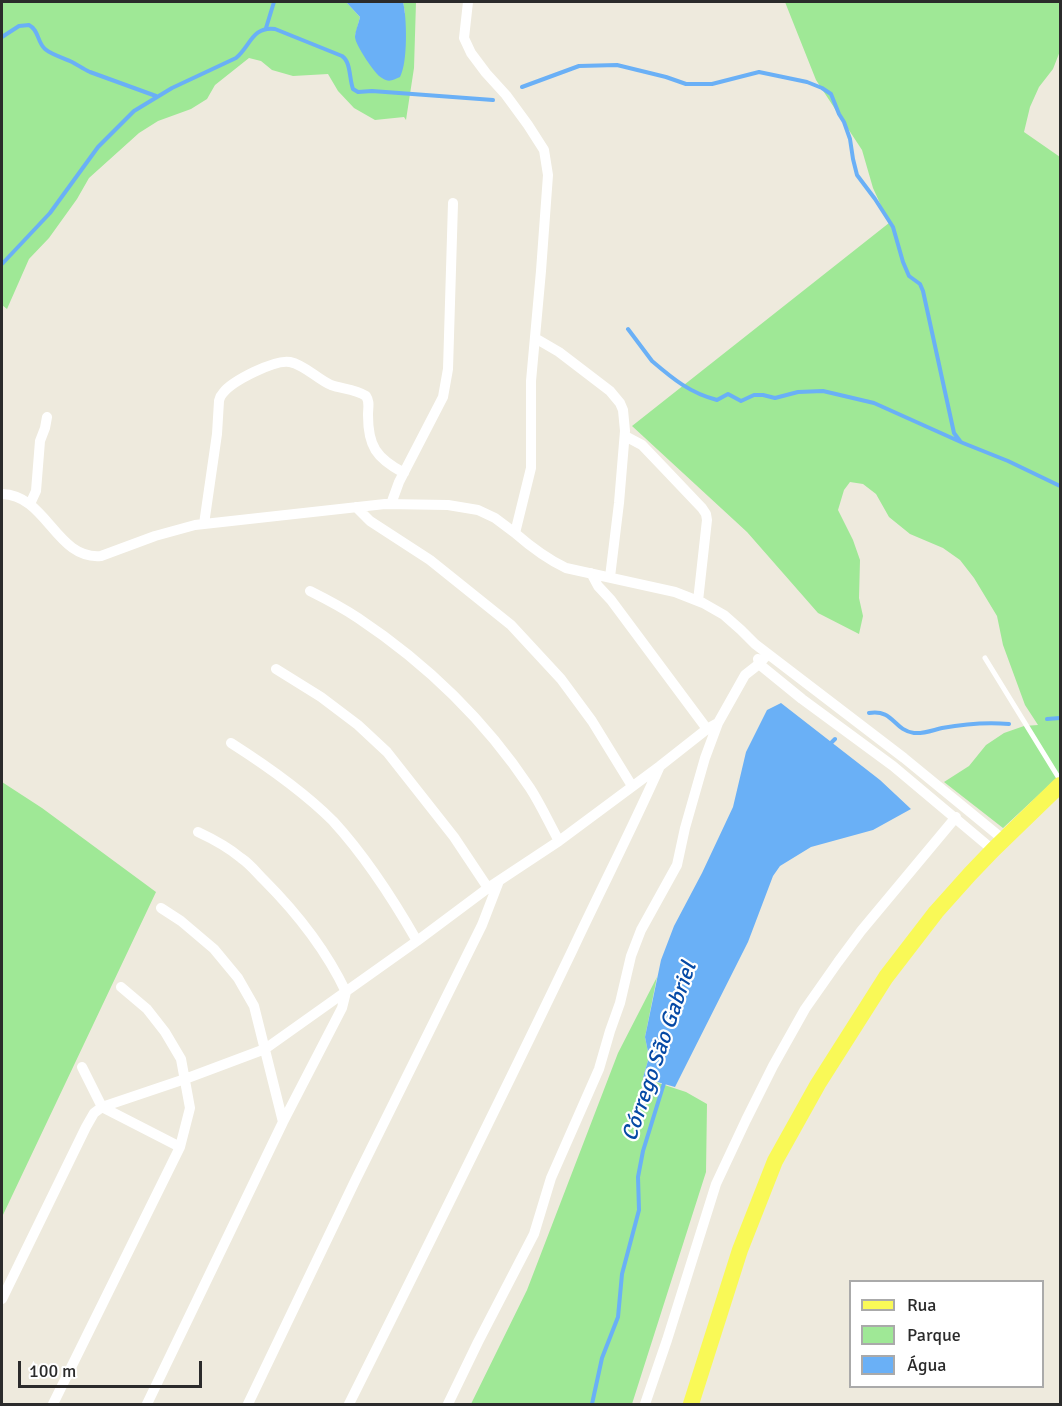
<!DOCTYPE html>
<meta charset="utf-8">
<style>
body{margin:0}
#map{position:relative;width:1062px;height:1406px;overflow:hidden;background:#eeeadd;font-family:Signika,sans-serif}
canvas{display:block}
.frame{position:absolute;inset:0;border:3px solid #2b2b2b;pointer-events:none}
.legend{position:absolute;left:849px;top:1280px;width:195px;height:108px;box-sizing:border-box;background:#fff;border:2px solid #aaa;margin:0;padding:8px 10px;list-style:none;font-size:18px;color:#2b2b2b}
.legend li{display:flex;align-items:center;gap:12px;height:30px}
.legend b{width:30px;border:2px solid #aaa}
.scale{position:absolute;left:18px;top:1361px;width:184px;height:27px;box-sizing:border-box;border:3px solid #2b2b2b;border-top:0;padding-left:8px;font-size:18px;line-height:21px;white-space:nowrap;color:#2b2b2b;-webkit-text-stroke:4px #fff;paint-order:stroke}
</style>
<div id="map">
<canvas width="1062" height="1406"></canvas>
<div class="frame"></div>
<ul class="legend">
<li><b style="height:8px;background:#f9f957"></b>Rua</li>
<li><b style="height:16px;background:#9fe896"></b>Parque</li>
<li><b style="height:16px;background:#6ab0f6"></b>Água</li>
</ul>
<div class="scale">100 m</div>
</div>
<script>
const ctx = document.querySelector('canvas').getContext('2d');
ctx.lineJoin = 'round';
function fillPath(path, color) { ctx.fillStyle = color; ctx.fill(path, 'evenodd'); }
function stroke(path, color, width, dash) { ctx.strokeStyle = color; ctx.lineWidth = width; ctx.lineCap = dash ? 'butt' : 'round'; ctx.setLineDash(dash || []); ctx.stroke(path); }
function write(font, color, halo, rows, align = 'center') {
  ctx.font = font + ' Signika,sans-serif'; ctx.lineWidth = 4.5; ctx.setLineDash([]); ctx.textBaseline = 'middle'; ctx.strokeStyle = halo; ctx.fillStyle = color; for (const [text, x, y, turn = 0] of rows) {
    ctx.save(); ctx.translate(x, y); ctx.rotate((+turn || 0) * Math.PI / 180); ctx.textAlign = isNaN(turn) ? turn : align; if (halo) ctx.strokeText(text, 0, 0); ctx.fillText(text, 0, 0); ctx.restore();
  }
}
fillPath(new Path2D(`
 M2,2H346L360,17L355,36L405,13L403,2H416L414,68L406,120L404,117L375,120L354,108L338,91L328,74L293,76L272,70L261,61L249,58L215,85L207,99L191,109L158,121L139,133L89,178L77,199L49,238L29,259L7,309L2,305Z
 M785,2H1060V51L1053,69L1039,87L1030,107L1024,132L1060,157V775L1003,828L944,782L969,766L986,745L1004,733L1024,726L1038,725L1025,705L1003,645L997,616L974,578L960,560L943,548L910,534L889,517L876,494L863,484L850,482L844,490L838,510L853,540L860,560L859,598L863,616L859,634L818,613L747,532L632,426L889,223L873,188L862,150L816,80Z
 M2,782L42,808L156,892L2,1217Z
 M657,977L645,1037L649,1057L643,1078L686,1092L707,1104L706,1172L632,1404H471L527,1290L618,1053Z`), '#9fe896');
fillPath(new Path2D(`
 M346,2H403C407,17 408,63 400,77C393,80 389,83 382,78C375,75 355,44 355,37C355,32 359,22 360,17Z
 M781,703L880,780L911,809L873,830L811,847L780,866L773,876L748,942L675,1087L643,1078L649,1057L645,1037L661,960L674,926L702,873L733,807L746,752L767,710Z`), '#6ab0f6');
stroke(new Path2D(`
 M266,28L274,2
 M2,37L19,26L29,25C39,30 37,42 45,49C52,55 64,58 72,62C78,65 83,69 90,72L156,96
 M522,87L579,66L617,65L666,77L686,84H712L759,72L807,82L822,88L831,94L839,114L844,122L850,139L853,159L857,175L875,199L893,227L903,262L909,276L920,284L923,291L954,433L960,441
 M2,264L50,213L98,147L134,111L172,88L236,58C250,47 252,26 275,29L342,56C351,62 349,78 353,89L358,92L372,91L493,100
 M628,329L652,361C673,379 690,393 717,400L728,394L741,401L754,395H763L775,398L798,392L823,391L874,403L963,443L1008,461L1060,486
 M869,713C894,709 893,730 914,733C924,734 933,730 942,728C964,724 986,722 1009,724
 M1047,719L1060,718
 M829,745L835,739
 M592,1404L602,1358L618,1317L622,1274L639,1210L638,1177L643,1151L665,1080`), '#6ab0f6', 4);
stroke(new Path2D(`
 M985,658L1060,780`), '#fff', 5);
stroke(new Path2D(`
 M535,338L559,352L610,391L620,403L623,410L625,431L619,503L610,577
 M625,436L642,445L663,467L702,508L706,514L707,520L698,601
 M2,494C47,495 56,560 101,556L155,536L195,525L385,504L448,505L478,510L495,518L515,533L531,468V381L541,271L548,175L544,150L528,125L506,95L486,73L471,53L464,38L468,2
 M30,504L36,491L40,441L45,428L47,417
 M391,504L399,482L443,397L448,369L453,203
 M356,507L370,521L430,560L511,625L561,679L592,721L632,786
 M204,524L217,434L219,401C220,397 220,396 223,393C232,381 275,359 290,362C305,365 317,379 331,385C342,389 355,389 366,396C370,402 368,407 368,415C368,446 376,458 404,473
 M515,533C531,547 547,559 566,568L675,592L703,603L724,615L741,630L755,644L904,758L1004,840
 M591,573L598,586L611,600L707,729
 M310,591C326,599 343,608 358,618C427,664 484,719 530,788C541,805 549,823 559,841
 M758,659L759,664L802,699L893,766L993,850
 M276,669L321,697L358,725L387,752L454,837L488,888
 M231,743C267,766 303,791 333,821C366,857 393,899 417,941
 M161,908L181,921L214,949L238,978L254,1006L283,1122
 M82,1067L102,1107L180,1147
 M2,1299L86,1127L94,1113L102,1107L185,1079L265,1049L417,941L488,888L559,841L660,766L707,729L718,723
 M53,1404L180,1147L190,1108L181,1059L165,1032L147,1009L121,987
 M147,1404L283,1122L342,1008L346,992C326,950 297,913 264,880C257,873 250,864 241,858C228,847 213,839 198,832
 M248,1404L355,1181L482,925L499,881
 M349,1404C424,1254 499,1103 572,951C601,889 632,829 660,766
 M448,1404L478,1342L534,1234L551,1178L599,1069L610,1031L620,1003L631,956L641,930L677,865L685,828L705,758L718,723L745,675L759,664L768,654
 M645,1404L667,1340L716,1184L746,1120L773,1066L805,1009L838,962L861,931L956,817`), '#fff', 10);
stroke(new Path2D(`
 M691,1404L740,1250L775,1161L818,1084L886,977L936,912L970,874L993,850L1060,785`), '#f9f957', 16);
write('italic 22px', '#0549a5', '#fff', [
 ["Córrego São Gabriel",660,1052,-71]
]);
</script>
